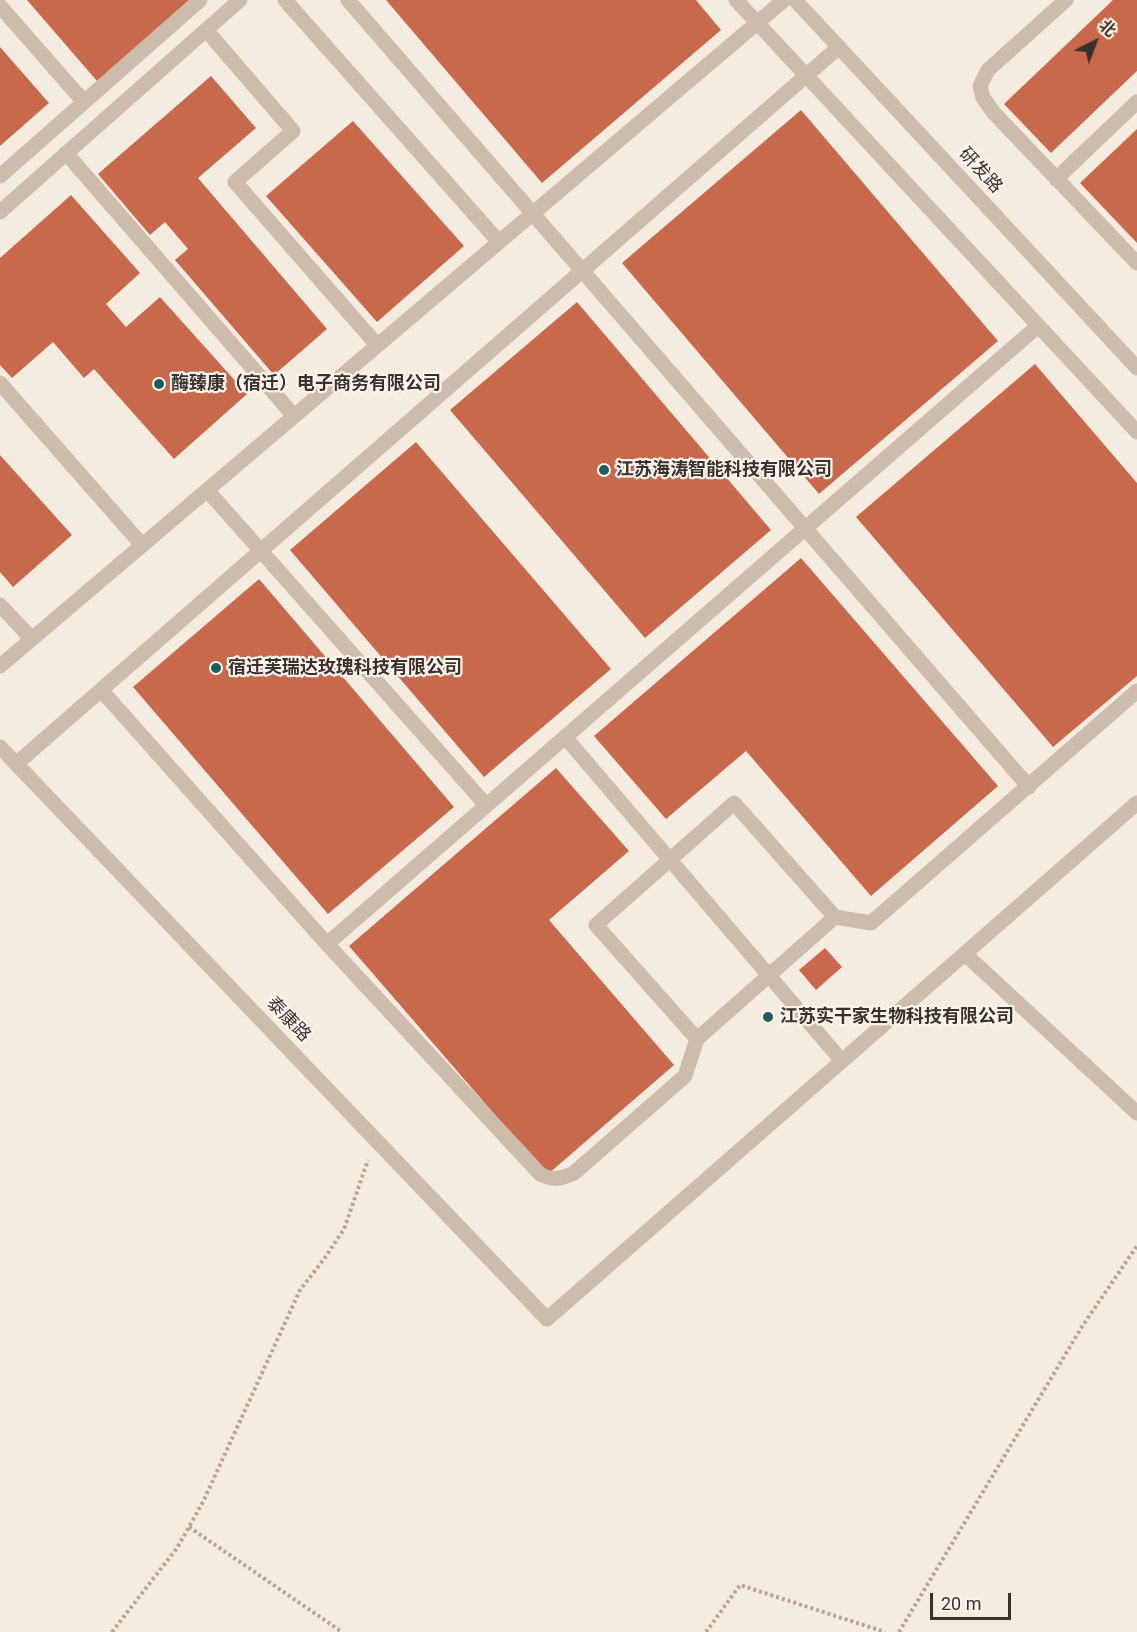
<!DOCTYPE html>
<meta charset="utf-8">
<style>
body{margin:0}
#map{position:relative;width:1137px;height:1632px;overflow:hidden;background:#f4ebe1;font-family:Roboto,"Noto Sans SC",sans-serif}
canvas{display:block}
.north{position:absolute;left:1065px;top:12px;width:60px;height:60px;-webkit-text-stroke:4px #fbf5ee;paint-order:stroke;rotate:42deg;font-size:16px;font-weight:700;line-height:24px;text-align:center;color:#3b302b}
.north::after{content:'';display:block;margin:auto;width:21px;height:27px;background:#3b302b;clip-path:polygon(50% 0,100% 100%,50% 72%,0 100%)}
.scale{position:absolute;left:930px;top:1593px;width:81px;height:27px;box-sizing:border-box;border:3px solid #3b302b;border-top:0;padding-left:8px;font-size:18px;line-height:21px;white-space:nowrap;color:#3b302b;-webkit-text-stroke:4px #fbf5ee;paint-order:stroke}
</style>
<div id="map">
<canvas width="1137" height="1632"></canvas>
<div class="north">北</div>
<div class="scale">20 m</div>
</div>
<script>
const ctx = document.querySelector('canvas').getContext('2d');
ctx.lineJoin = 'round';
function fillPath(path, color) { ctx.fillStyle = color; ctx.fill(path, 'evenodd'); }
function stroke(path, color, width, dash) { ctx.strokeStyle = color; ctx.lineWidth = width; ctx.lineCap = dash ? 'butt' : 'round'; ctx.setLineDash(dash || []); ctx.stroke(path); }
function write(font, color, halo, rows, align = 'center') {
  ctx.font = font + ' Roboto,"Noto Sans SC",sans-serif'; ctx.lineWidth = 4.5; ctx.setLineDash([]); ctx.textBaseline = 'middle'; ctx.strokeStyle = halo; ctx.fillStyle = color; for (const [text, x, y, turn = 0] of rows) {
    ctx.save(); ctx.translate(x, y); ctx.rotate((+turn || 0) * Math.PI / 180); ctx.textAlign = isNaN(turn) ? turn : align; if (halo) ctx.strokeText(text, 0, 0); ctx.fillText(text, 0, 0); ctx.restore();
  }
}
fillPath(new Path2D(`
 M27,0H191L97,81Z
 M386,0H696L721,30L542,183Z
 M1113,0H1137V71L1051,153L1004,104Z
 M0,47L49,103L0,146Z
 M211,76L256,128L198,178L327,329L274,375L175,260L188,249L165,222L150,235L98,174Z
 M801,110L998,341L819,494L622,263Z
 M353,121L464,246L377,322L266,196Z
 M1137,129V243L1080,183Z
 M71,195L140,273L106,304L126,327L160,297L247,394L174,459L94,369L84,378L53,342L12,378L0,365V258Z
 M577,302L771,530L645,638L450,410Z
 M1035,364L1137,483V676L1053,747L856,517Z
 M416,442L611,669L484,777L290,550Z
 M0,455L72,535L13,587L0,572Z
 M801,558L998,786L871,896L746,751L666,819L594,736Z
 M259,579L454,807L328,914L133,687Z
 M556,768L629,851L549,920L674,1065L547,1175L349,946Z
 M825,948L842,967L816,990L799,970Z`), '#c8694b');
stroke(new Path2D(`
 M189,1527L342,1632
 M112,1632L177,1548L203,1502L300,1290L324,1259L344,1229L368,1160
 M706,1632L740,1585L885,1632
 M899,1632L1083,1325L1137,1246`), '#b9a596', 4, [3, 3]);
stroke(new Path2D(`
 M285,0L499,242
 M348,0L1029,787
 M736,0L1137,432
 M795,0L1137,368
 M1066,0L988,70L980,86L983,98L994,113L1137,263
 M0,6L84,102
 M206,30L293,131L235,182L377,345
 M66,153L294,416
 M0,176L200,0
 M1056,179L1137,102
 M0,212L240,0
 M0,383L142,545
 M207,490L486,805
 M0,605L32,639
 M0,666L784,0
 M101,690L327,944L540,1174C553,1181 561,1179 574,1173L685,1076L697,1039
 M565,737L842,1061
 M0,747L547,1319L1137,803
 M16,764L839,47
 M734,803L835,917L697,1039L596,925Z
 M835,917L871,923L1137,691
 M327,944L1038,326
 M965,954L1137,1113`), '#cdbbac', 15);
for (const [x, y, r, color] of [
 [159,384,6,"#1f5a5e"],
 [604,470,6,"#1f5a5e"],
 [216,668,6,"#1f5a5e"],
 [768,1017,6,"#1f5a5e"]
]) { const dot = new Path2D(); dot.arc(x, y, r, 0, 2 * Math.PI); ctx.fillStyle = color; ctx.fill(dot); stroke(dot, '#fbf5ee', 2); }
write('18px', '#3b302b', '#fbf5ee', [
 ["研发路",980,171,47],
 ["泰康路",288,1020,46]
]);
write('bold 18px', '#3b302b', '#fbf5ee', [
 ["酶臻康（宿迁）电子商务有限公司",171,384],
 ["江苏海涛智能科技有限公司",616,470],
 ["宿迁芙瑞达玫瑰科技有限公司",228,668],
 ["江苏实干家生物科技有限公司",780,1017]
], 'left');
</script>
